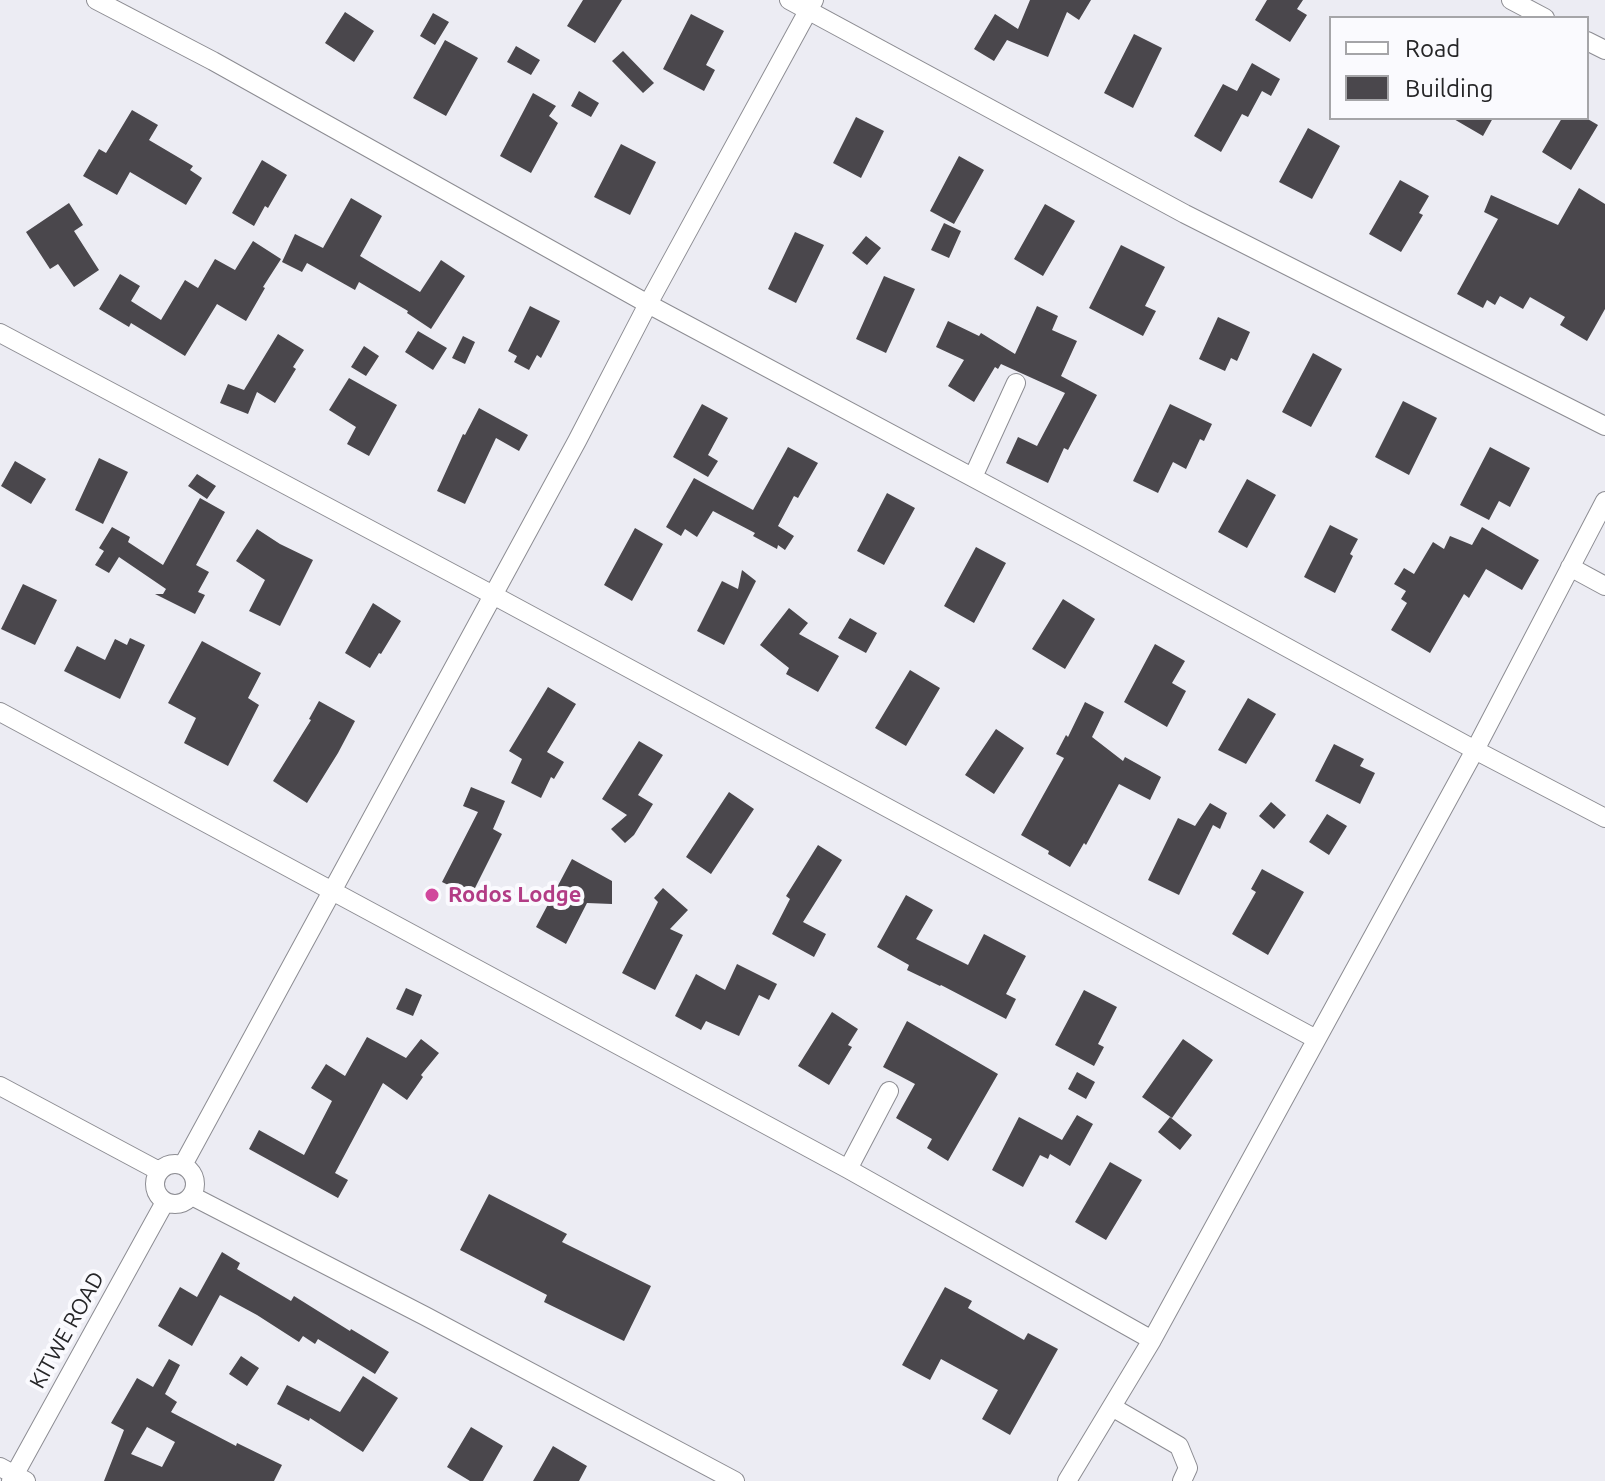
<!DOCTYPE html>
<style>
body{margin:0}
#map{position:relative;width:1605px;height:1481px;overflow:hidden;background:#ececf3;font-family:Ubuntu,sans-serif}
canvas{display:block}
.legend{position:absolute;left:1329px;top:16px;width:260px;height:104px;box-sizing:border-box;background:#fafafe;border:2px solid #a5a5a8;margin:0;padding:10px 14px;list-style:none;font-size:24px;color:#252527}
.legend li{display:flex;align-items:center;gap:16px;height:40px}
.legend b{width:40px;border:2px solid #a5a5a8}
</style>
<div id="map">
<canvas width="1605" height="1481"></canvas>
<ul class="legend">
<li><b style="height:10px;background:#fff"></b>Road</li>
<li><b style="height:22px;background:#4a474c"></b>Building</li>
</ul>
</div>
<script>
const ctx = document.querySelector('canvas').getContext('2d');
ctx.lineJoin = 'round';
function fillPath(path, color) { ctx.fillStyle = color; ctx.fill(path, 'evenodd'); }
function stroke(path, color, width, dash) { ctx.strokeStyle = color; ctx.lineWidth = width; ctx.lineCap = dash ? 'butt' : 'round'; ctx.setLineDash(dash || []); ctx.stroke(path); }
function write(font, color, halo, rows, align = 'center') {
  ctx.font = font + ' Ubuntu,sans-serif'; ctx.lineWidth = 8; ctx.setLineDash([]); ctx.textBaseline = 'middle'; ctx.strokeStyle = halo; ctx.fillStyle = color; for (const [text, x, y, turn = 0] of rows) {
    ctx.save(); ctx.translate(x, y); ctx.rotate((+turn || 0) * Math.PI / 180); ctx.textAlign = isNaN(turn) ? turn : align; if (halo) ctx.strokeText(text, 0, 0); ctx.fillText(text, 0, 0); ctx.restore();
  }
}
fillPath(new Path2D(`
 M583,0H622L595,43L567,26Z
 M1030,0H1091L1079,20L1067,12L1048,57L1007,40L994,61L974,49L995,14L1018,29Z
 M1267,0H1303L1297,9L1307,15L1290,42L1255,20Z
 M345,12L374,31L354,62L325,43Z
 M433,13L449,22L435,45L420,36Z
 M691,14L724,31L706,65L715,70L704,91L663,69Z
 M1134,34L1162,48L1133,108L1104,93Z
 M445,40L478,58L446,116L413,98Z
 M516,46L540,60L531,75L507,62Z
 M623,51L654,83L643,93L612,61Z
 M1252,63L1280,79L1271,96L1262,91L1248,117L1242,114L1221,152L1194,136L1223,84L1237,91Z
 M579,91L599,103L591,117L571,106Z
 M533,93L556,106L549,116L558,123L531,173L500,156Z
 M132,110L158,125L149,140L193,166L190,170L202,178L186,205L130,172L117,195L83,176L99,149L106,153Z
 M856,117L884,131L861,178L833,163Z
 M1452,118H1493L1483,136Z
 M1562,118H1586L1598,125L1571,170L1542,152Z
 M1308,128L1340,146L1312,199L1279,182Z
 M621,144L656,162L630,215L594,197Z
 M959,156L984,170L954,224L930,211Z
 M262,160L287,175L268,208L265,206L254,226L232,213Z
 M1400,180L1429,196L1419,213L1423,215L1401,252L1369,234Z
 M1579,188L1605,204V309L1587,341L1560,325L1565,317L1530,297L1523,309L1500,296L1495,305L1487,300L1483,308L1457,294L1498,219L1484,212L1491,195L1558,225Z
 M351,198L382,216L360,256L420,292L441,260L465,276L431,329L407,313L408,311L359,282L355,290L307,263L302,272L282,262L295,234L323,248Z
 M69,203L83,225L74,231L99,270L74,287L58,264L50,269L26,232Z
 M1045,204L1075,221L1043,276L1014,259Z
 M944,223L961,231L949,258L931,250Z
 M795,232L824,245L796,303L768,289Z
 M866,236L881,248L867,265L852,253Z
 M253,241L281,259L263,287L265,288L246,321L217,304L185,356L131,323L129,327L99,309L120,274L140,286L131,301L161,320L185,280L198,288L215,259L235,270Z
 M1121,245L1165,267L1145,306L1156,311L1143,336L1089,308Z
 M884,276L915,289L886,353L856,339Z
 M530,306L560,321L541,358L537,355L529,370L514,362L517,356L508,351Z
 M1037,306L1058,316L1052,330L1077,341L1061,376L1097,395L1068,450L1064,448L1048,483L1006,463L1018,437L1037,446L1065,393L1001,364L998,369L995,367L974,402L948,386L964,360L936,347L948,321L979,336L981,333L1015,354Z
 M1218,317L1250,332L1237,361L1231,358L1225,371L1199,359Z
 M418,331L447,348L433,370L405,352Z
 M278,334L304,350L293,367L296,369L275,403L257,392L248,414L220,403L228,384L244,390Z
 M463,336L475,342L465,364L452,358Z
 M364,346L379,356L366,376L351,367Z
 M1313,353L1342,369L1311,427L1282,412Z
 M349,378L397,405L369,456L347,444L356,427L329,410Z
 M1403,401L1437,418L1409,475L1375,457Z
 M702,404L728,418L708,455L718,461L708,477L673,457Z
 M1170,404L1212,424L1204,441L1200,439L1186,469L1173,462L1158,493L1133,481Z
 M479,408L528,435L519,451L496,438L465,504L437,491L463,434L465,435Z
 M788,447L818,463L798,498L794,496L778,526L794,536L785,550L778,545L777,549L753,536L755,533L713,511L697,537L685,529L681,536L666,527L694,478L753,510Z
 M1490,447L1530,468L1510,507L1499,501L1489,520L1460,505Z
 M99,458L128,472L103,524L75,510Z
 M15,461L46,479L31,504L1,486Z
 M197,474L216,486L207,499L188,486Z
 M1247,479L1276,495L1247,548L1218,532Z
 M887,493L915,508L884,565L857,551Z
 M200,498L225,512L196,565L209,572L198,592L205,595L195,614L155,594H163L166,589L119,557L109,573L95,565L104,551L99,548L112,527L130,537L128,542L163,565Z
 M1330,525L1358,539L1350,554L1353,556L1335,593L1304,577Z
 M1482,527L1539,560L1522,590L1486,569L1469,598L1464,594L1430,653L1391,630L1407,603L1401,599L1406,591L1394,584L1404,568L1414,574L1433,542L1444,549L1450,536L1472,545Z
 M635,528L663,544L632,601L604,585Z
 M257,529L280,544L313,560L280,626L249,611L265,580L236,561Z
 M976,547L1006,563L974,623L944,606Z
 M742,570L756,581L724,645L697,631L722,581L738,589Z
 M23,584L57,600L35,645L1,629Z
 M1063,599L1095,619L1065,669L1032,649Z
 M373,603L401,621L381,654L379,653L370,668L345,653Z
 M789,608L808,623L799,634L839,656L818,692L786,674L789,668L760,645Z
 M850,618L877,633L866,653L838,638Z
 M130,638L145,645L120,699L64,671L77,646L105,660L115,639L127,645Z
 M202,641L261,673L248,698L259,705L228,766L184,743L196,718L168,703Z
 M1155,644L1185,661L1172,683L1186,691L1167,727L1124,702Z
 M910,670L940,688L906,746L875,728Z
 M548,687L576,704L547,752L564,762L554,779L551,777L541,798L511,783L522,759L509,751Z
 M1248,698L1276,714L1246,764L1218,750Z
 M319,701L355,721L338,753L307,803L273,781L311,720L309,719Z
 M1085,702L1104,712L1092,737L1123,761L1125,757L1161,777L1150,800L1119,784L1086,845L1084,843L1070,867L1048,854L1049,851L1021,835L1064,758L1056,754L1066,735L1068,737Z
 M996,729L1024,748L994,794L965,775Z
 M639,741L663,755L638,795L653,804L634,835L625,843L611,829L627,815L602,799Z
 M1334,744L1364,759L1360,766L1375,773L1360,804L1315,781Z
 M471,787L505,801L493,829L502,834L471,896L442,882L478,812L463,806Z
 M729,792L754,809L711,874L686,857Z
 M1271,802L1286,815L1274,829L1259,816Z
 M1210,803L1227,813L1220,829L1213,825L1179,895L1148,880L1178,818L1195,826Z
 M1327,814L1347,826L1329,855L1309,842Z
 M818,845L842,860L803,922L826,934L814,957L772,934L790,899L786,896Z
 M572,859L612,881V904L587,903L566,944L536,927Z
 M1262,869L1304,892L1268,955L1232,934L1256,892L1251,889Z
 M663,888L688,910L670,929L683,935L655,990L622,973L658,902L654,898Z
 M906,895L933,910L916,939L968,965L984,934L1026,956L1006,994L1016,999L1006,1019L941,985L940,986L907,970L909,965L877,947Z
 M737,964L777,984L769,1000L759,995L739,1036L706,1021L701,1030L675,1016L696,974L725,990Z
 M406,988L422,995L413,1016L396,1009Z
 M1084,990L1117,1007L1098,1044L1104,1047L1094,1066L1055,1045Z
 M832,1012L858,1029L848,1045L852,1047L829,1085L798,1066Z
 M907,1021L998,1074L948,1161L927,1148L932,1139L896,1118L915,1084L883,1067Z
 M367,1037L406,1058L421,1039L439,1053L421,1075L423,1077L407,1100L383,1083L335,1173L348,1180L338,1198L249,1149L259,1130L304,1155L332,1101L311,1088L326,1064L345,1076Z
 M1183,1039L1213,1060L1172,1118L1142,1097Z
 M1077,1072L1095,1082L1086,1099L1068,1089Z
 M1077,1115L1093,1124L1070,1166L1050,1154L1048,1159L1040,1155L1023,1187L992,1170L1019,1117L1062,1140Z
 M1170,1117L1192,1135L1180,1150L1158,1132Z
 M1110,1162L1142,1180L1106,1240L1075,1222Z
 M489,1194L567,1234L562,1242L651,1286L624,1341L544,1302L547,1295L460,1250Z
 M222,1252L240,1263L237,1269L291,1301L294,1296L350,1331L351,1329L389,1352L375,1374L318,1339L315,1344L303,1336L299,1342L257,1315L220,1295L192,1346L158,1326L180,1287L197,1297Z
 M945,1287L972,1301L968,1308L1024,1340L1028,1333L1058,1349L1010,1435L982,1419L998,1390L941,1359L930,1380L902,1365Z
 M241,1356L259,1368L247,1386L229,1374Z
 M169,1359L180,1365L165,1394L177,1402L171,1412L236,1446L237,1443L282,1465L274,1481H104L124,1430L111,1423L137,1378L153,1387ZM147,1427L175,1442L162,1467L131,1454Z
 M363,1376L398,1398L363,1452L310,1418L309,1421L277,1404L287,1385L340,1412Z
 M471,1427L503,1446L483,1481H470L447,1467Z
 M553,1446L587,1466L579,1481H533Z`), '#4a474c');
const minor = new Path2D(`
 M96,0L213,61L648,304L1088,539L1475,750L1605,818
 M789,0L1185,214L1605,426
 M1511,0L1545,18
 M1587,41L1605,50
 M0,333L493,595L1316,1039
 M973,477L1016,383
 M1570,567L1605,586
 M0,712L848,1169L1152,1340
 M0,1086L159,1171
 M155 1184a20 20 0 1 1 40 0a20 20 0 1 1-40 0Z
 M183,1165L577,441L648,304L814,0
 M848,1169L889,1091
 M192,1196L425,1316L735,1481
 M1112,1407L1179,1446L1188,1468L1182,1481
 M0,1467L26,1481
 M11,1481L165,1202
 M1067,1481L1152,1340L1475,750L1605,501`);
stroke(minor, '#8c8c92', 20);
stroke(minor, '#fff', 18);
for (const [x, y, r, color] of [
 [432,895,8,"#d1479c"]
]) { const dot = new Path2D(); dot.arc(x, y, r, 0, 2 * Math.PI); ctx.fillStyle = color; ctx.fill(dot); stroke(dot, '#fafafe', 3); }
write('bold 22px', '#b23c85', '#fafafe', [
 ["Rodos Lodge",448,895]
], 'left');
write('22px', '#252527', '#fafafe', [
 ["KITWE ROAD",67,1330,-61]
]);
</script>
